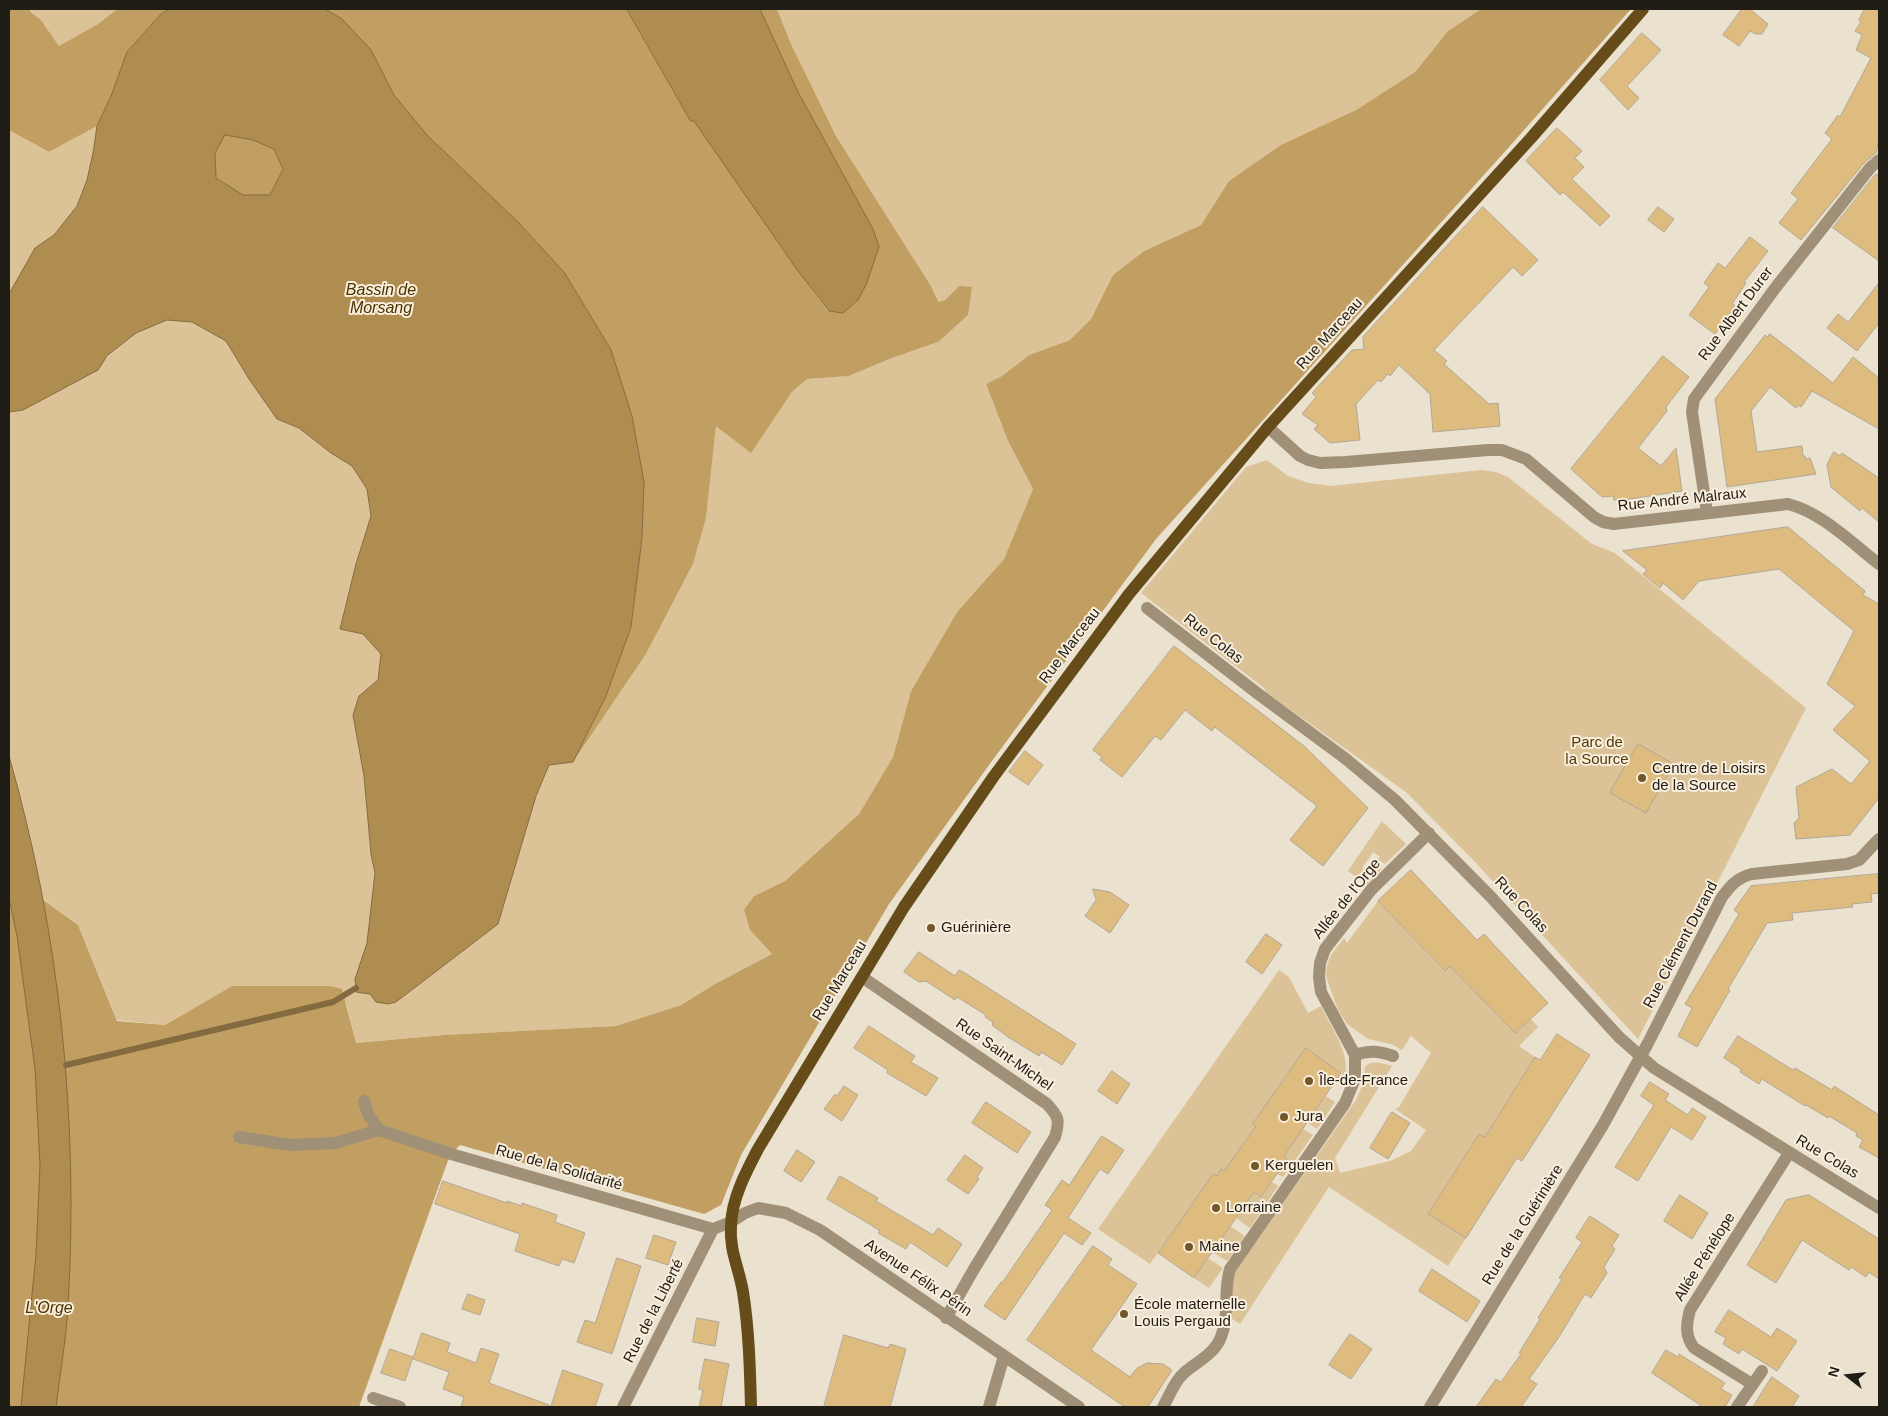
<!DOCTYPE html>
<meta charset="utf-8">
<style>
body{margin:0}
#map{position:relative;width:1888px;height:1416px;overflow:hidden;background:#ebe1cf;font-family:Arial,sans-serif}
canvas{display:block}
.frame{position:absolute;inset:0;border:10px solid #201c16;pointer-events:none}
.north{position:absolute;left:1823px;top:1351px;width:50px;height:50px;-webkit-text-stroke:4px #f9eedc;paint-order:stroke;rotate:286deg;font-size:14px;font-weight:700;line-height:20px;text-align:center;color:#201c16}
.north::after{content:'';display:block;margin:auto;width:18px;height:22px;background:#201c16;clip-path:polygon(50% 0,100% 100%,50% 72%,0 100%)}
</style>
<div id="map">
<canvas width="1888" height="1416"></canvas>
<div class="frame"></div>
<div class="north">N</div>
</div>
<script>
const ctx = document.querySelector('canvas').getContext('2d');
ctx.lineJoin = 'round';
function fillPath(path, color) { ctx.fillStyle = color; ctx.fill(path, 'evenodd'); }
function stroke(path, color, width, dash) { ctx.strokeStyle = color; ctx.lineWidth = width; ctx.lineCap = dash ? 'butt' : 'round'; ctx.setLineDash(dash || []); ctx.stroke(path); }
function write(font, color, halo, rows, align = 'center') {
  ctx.font = font + ' Arial,sans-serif'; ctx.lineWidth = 4; ctx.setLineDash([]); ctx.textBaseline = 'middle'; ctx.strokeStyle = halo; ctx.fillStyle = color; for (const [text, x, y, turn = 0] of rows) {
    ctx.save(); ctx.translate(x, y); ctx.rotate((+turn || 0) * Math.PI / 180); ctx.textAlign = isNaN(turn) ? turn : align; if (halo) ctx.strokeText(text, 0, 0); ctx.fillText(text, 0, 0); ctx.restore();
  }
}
fillPath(new Path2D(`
 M31,9H117L98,24L59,46L41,20L30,10Z
 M777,9H1481L1448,31L1415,72L1356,110L1229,181L1201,225L1144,251L1113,275L1091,319L1070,340L1029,355L1002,376L986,384L1008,441L1033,489L1004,559L957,612L911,691L893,757L859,814L785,881L754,896L750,930L772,954L715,984L681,1005L616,1026L444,1035L356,1043L346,1002L232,986L165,1025L117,1020L78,925L43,899L27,822L9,756V412L23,410L103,361L136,333L167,320L192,322L226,341L249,379L277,419L299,428L331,453L352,466L367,489L371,516L356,564L340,628L363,634L381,654L378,680L359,696L353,715L364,776L371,854L375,873L367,943L355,979L356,992L370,994L396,1002L498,924L536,796L549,765L573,762L646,654L693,564L706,518L716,425L780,408L792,392L807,379L849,376L892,358L938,342L959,286L945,300L940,302L931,286L836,136L791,44Z
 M97,126L93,153L87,180L77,206L54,235L35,248L9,294V130L49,152Z
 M1267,460L1288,476L1309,483L1331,486L1481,470L1496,472L1508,477L1592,544L1615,553L1806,708L1638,1039L1476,863L1406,792L1267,693L1264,688L1141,593L1246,467Z
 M1382,821L1406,844L1385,864L1378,860L1380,857L1373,852L1362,868L1369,873L1375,865L1381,869L1369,886L1348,871Z
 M1378,901L1444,971L1450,966L1515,1033L1531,1019L1538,1027L1519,1046L1535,1057L1485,1137L1479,1134L1428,1213L1466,1238L1448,1266L1329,1187L1240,1324L1231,1318V1296L1234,1273L1356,1100L1364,1081L1365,1067C1372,1059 1383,1064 1392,1066L1335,1158L1340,1173L1390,1161L1411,1151L1426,1130L1395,1109L1399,1107L1431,1053L1411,1036L1402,1050L1391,1044L1368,1039L1347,1024L1338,1010L1326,976L1327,965L1331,955L1344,938L1347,943Z
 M1279,970L1289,977L1308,1013L1321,1006C1331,1028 1350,1051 1345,1076L1306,1048L1297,1061L1291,1075L1288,1074L1272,1097L1266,1111L1263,1110L1253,1124L1256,1126L1241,1147L1237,1160L1233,1158L1224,1171L1221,1169L1217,1176L1213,1174L1150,1264L1098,1229Z
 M1326,1096L1335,1102L1317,1129L1307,1122Z
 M1302,1128L1313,1135L1283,1177L1277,1174L1287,1159L1284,1156Z
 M1272,1182L1278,1186L1250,1228L1236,1218L1254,1192L1261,1197Z
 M1230,1226L1245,1236L1227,1261L1212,1252Z
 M1208,1258L1223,1268L1209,1288L1194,1278Z`), '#dcc397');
fillPath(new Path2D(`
 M9,9H31L30,11L41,20L59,46L98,24L117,9H170L161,14L127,52L111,96L97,126L49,152L9,130Z
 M325,9H627L691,120H694L798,271L828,311L843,313L858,300L866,285L873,229L797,90L760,9H777L791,44L836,136L931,286L939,302L945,300L959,286L972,287L968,315L938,342L892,358L849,376L807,379L792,392L751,453L716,426L706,518L693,564L646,654L573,762L606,696L631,627L642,538L644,482L632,416L611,350L564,272L518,222L427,135L394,95L371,50Z
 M1481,9H1631L1509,147L1156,539L989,765L889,904L741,1155L721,1205L704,1214L460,1145L450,1155L359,1407H9V875L78,925L117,1021L165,1025L232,986H330L342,989L356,1043L444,1035L616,1026L681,1005L715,984L772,954L750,930L744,910L754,896L785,881L859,814L893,757L911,691L957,612L1004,559L1033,489L1008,441L986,384L1002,376L1029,355L1070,340L1091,319L1113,275L1144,251L1201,225L1229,181L1281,145L1356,110L1415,72L1448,31Z
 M224,135L253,140L274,149L283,169L270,195H243L216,178L215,154Z`), '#c19e62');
const water = new Path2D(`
 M170,9H325L342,19L371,50L394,95L427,135L518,222L564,272L611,350L632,416L644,482L642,538L631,627L606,696L573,762L549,765L536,796L498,924L396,1002L388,1004L376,1002L370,994L356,992L355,979L367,943L375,873L371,854L364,776L353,715L359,696L378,680L381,654L363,634L340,629L356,564L371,516L367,489L352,466L331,453L299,428L277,419L249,379L226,341L192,322L167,320L136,333L107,356L98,370L23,410L9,412V294L35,248L54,235L77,206L87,180L93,153L97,126L111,96L127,52L161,14ZM225,135L253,140L274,149L283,169L270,195H243L216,178L215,154Z
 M627,9H760L797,90L873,229L879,247L866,285L858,300L843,313L829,311L798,271L694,121H691Z
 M9,756C60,933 79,1121 68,1306C66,1340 60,1374 56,1407H21L36,1254L40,1165L35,1069L17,936L9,898Z`);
fillPath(water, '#af8d51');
stroke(water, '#846b3f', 1);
stroke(new Path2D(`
 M66,1065L333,1002L356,988`), '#846b3f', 6);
const building = new Path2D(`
 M1742,9H1750L1768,24L1762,34H1756L1750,31L1739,46L1723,35Z
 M1865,9H1879V140L1876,153L1864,163L1801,240L1779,223L1798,199L1791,193L1832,139L1825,133L1838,115L1840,117L1871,58L1856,50L1862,35L1855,31L1861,22L1859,20Z
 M1642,33L1661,50L1627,86L1639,98L1628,110L1600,80Z
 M1557,128L1582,151L1575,158L1584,167L1572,179L1610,216L1600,226L1563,192L1560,195L1526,161Z
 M1876,174L1879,176V261L1833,228Z
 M1483,207L1538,260L1522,276L1513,267L1434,350L1447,361L1444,364L1489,404L1498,403L1500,426L1433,432L1430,394L1399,365L1390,376L1388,374L1381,382L1378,380L1356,404L1360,440L1330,443L1314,429L1318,425L1302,414L1316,397L1312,393L1352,350L1364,349L1363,337Z
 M1658,207L1674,219L1664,232L1648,220Z
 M1750,237L1768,251L1744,282L1746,283L1732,304L1735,306L1715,334L1689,315L1709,287L1704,283L1718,263L1725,268Z
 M1879,283V323L1857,351L1827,328L1838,314L1848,322Z
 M1770,334L1833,383L1853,357L1879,378V429L1812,391L1801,407L1798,405L1796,408L1770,387L1751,411L1757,452L1802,446L1803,456H1805L1806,459L1810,458L1816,474L1727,487L1715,399L1765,335L1767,337Z
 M1663,356L1689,377L1666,407L1667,411L1638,448L1661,466L1676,448L1682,491L1624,500V499L1614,500L1613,496L1602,497L1571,469Z
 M1834,452L1840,456L1842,453L1879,478V522L1862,508L1860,511L1831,487L1827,465Z
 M1788,527L1865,591L1863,595L1879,604V798L1850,835L1796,839L1794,823L1799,818L1796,787L1832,769L1851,784L1870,761L1833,730L1855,706L1827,684L1854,631L1779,569L1699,581L1683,600L1663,583L1660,588L1643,574L1647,570L1623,551Z
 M1174,646L1304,746L1368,808L1323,866L1290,840L1317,806L1215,727L1212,731L1185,710L1161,740L1155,736L1122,777L1100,760L1102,757L1093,750Z
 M1638,744L1674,764L1646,813L1610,793Z
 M1025,751L1043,765L1028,785L1009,772Z
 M1411,870L1477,940L1484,934L1548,1003L1515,1033L1450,966L1445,971L1378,901Z
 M1878,874L1879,893L1871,894L1872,902L1852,904L1853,907L1792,913L1793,920L1767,923L1728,989L1730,990L1697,1047L1678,1036L1692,1008L1685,1004L1739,914L1734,910L1751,886Z
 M1093,889L1110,892L1129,905L1110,933L1085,916L1096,900Z
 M1266,934L1282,945L1262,974L1246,962Z
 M919,952L955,976L959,970L965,973L1076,1044L1062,1065L1041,1052L1039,1056L1008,1037L992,1025L993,1022L985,1017L986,1015L957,997L955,1000L926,981L919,982L904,972Z
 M869,1026L915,1056L911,1062L938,1078L926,1096L887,1073L888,1070L854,1048Z
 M1557,1034L1590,1055L1522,1161L1517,1158L1466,1238L1428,1214L1479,1134L1485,1137L1535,1057L1540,1060Z
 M1738,1036L1793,1070L1795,1068L1832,1090L1834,1086L1879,1115V1158L1859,1147L1863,1140L1856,1136L1857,1133L1829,1116L1828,1118L1806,1105L1805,1106L1762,1079L1759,1084L1740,1072L1741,1069L1724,1058Z
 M1306,1048L1341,1073L1284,1156L1287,1159L1261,1197L1254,1192L1194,1278L1158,1253L1213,1174L1217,1176L1221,1169L1224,1171L1256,1126L1253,1124Z
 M1112,1071L1130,1084L1117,1104L1098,1091Z
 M1650,1082L1669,1094L1665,1100L1688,1115L1692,1108L1706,1117L1692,1140L1671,1127L1638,1181L1615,1167L1654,1105L1641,1096Z
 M844,1086L858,1095L842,1121L824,1109L835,1094L837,1096Z
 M986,1102L1031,1132L1017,1153L972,1123Z
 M1392,1112L1410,1123L1388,1159L1370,1148Z
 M1102,1136L1124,1150L1108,1174L1100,1169L1068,1218L1091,1233L1082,1245L1064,1233L1005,1320L984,1306L1001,1282L1002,1283L1052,1210L1045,1205L1062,1180L1069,1185Z
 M797,1150L815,1162L801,1182L784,1171Z
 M965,1155L983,1168L977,1177L979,1179L968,1194L947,1180Z
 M840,1176L878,1198L876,1201L933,1235L938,1228L962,1244L947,1267L910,1242L906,1249L878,1233L880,1231L871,1225L827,1199Z
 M443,1181L507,1203V1201L522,1206V1203L557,1215L555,1222L585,1233L574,1263L562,1259L559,1266L515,1251L520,1234L435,1204Z
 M1680,1195L1708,1213L1692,1239L1664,1221Z
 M1809,1195L1879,1239V1279L1869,1272L1866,1277L1851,1267L1849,1270L1802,1240L1776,1283L1747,1265L1786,1200Z
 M1590,1216L1619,1235L1612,1246L1615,1249L1604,1267L1607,1273L1591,1298L1585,1294L1557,1340L1529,1379L1537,1384L1521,1407H1476L1496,1379L1501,1382L1521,1354L1519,1353L1540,1319L1538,1318L1562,1279L1559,1278L1582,1242L1576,1238Z
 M654,1235L676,1242L668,1265L646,1258Z
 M1093,1246L1112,1259L1108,1265L1137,1284L1091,1350L1130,1377L1137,1368L1147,1363L1163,1364L1172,1370L1148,1407H1125L1027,1340Z
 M617,1258L641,1266L612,1354L577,1342L585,1320L595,1323Z
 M1432,1269L1480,1301L1467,1322L1419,1291Z
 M468,1294L485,1300L480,1315L462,1309Z
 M1729,1310L1771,1337L1777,1328L1797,1341L1777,1371L1742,1349L1739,1354L1723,1344L1726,1338L1715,1332Z
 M697,1318L719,1322L715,1346L693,1342Z
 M422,1333L450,1343L447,1352L476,1363L481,1348L499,1354L489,1383L549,1405L548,1407H461L464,1397L443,1389L449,1372L413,1359Z
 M1350,1334L1372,1349L1351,1379L1329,1365Z
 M844,1335L888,1348L890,1344L906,1349L890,1407H824Z
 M390,1349L413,1357L405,1381L381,1373Z
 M1666,1350L1678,1357L1679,1354L1725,1383L1721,1389L1732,1395L1725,1407H1703L1652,1373Z
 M705,1359L729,1364L721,1407H699L703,1390L699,1389Z
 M563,1370L603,1384L595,1407H551Z
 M1772,1377L1799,1396L1792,1407H1753Z`);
fillPath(building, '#debb7e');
stroke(building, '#b1a796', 1);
stroke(new Path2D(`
 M1268,427L1300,456L1308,460L1320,463L1346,462L1488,450H1502L1526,459L1594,517L1603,522L1614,524L1788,504C1821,512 1852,543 1879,564
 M1707,513L1692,412L1694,399L1776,287L1870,168L1879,160
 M1147,608L1257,693L1346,759L1395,800L1490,896L1619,1037L1654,1068L1879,1208
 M862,977L1047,1104C1059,1117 1060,1120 1055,1137L974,1269L946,1318
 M1355,1055C1369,1050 1379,1051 1393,1056
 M364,1101L368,1114L379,1130
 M379,1130L451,1154L713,1229L731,1222L745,1213L758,1208L786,1213L820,1230L1079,1407
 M239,1137L290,1145L335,1143L379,1130
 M1752,1384L1694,1348C1685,1336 1686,1325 1690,1310L1789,1153
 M373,1398L400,1407
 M623,1407L713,1229
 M989,1407L1004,1356
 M1163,1407C1169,1397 1174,1382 1183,1374C1196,1362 1214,1355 1221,1337C1230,1315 1223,1291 1230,1269L1345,1103L1355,1079V1055L1321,992L1319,977L1320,963L1325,949L1371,890L1429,833
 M1430,1407L1603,1125L1648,1043L1722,897C1731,885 1737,878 1752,874L1847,864L1859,860L1879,839
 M1737,1407L1762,1371`), '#9f9077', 12);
stroke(new Path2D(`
 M751,1407C750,1369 749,1330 743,1292C739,1268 729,1250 731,1225C732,1198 746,1172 758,1149L904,907L994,776L1129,594L1268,427L1531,138L1643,9`), '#664c19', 12);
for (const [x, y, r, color] of [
 [1642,778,5,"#715829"],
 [931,928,5,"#715829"],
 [1309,1081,5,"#715829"],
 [1284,1117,5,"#715829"],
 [1255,1166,5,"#715829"],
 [1216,1208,5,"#715829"],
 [1189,1247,5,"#715829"],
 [1124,1314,5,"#715829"]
]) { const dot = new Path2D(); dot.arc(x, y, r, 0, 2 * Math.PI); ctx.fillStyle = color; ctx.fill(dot); stroke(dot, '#f9eedc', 2); }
write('15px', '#201c16', '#f9eedc', [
 ["Rue Albert Durer",1736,314,-53],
 ["Rue Marceau",1330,334,-48],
 ["Rue André Malraux",1682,500,-6],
 ["Rue Colas",1213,639,38],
 ["Rue Marceau",1070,646,-53],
 ["Allée de l'Orge",1347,899,-51],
 ["Rue Colas",1521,905,47],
 ["Rue Clément Durand",1681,945,-62],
 ["Rue Marceau",840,981,-59],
 ["Rue Saint-Michel",1004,1055,35],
 ["Rue Colas",1827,1157,31],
 ["Rue de la Solidarité",559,1168,16],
 ["Rue de la Guérinière",1523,1225,-58],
 ["Allée Pénélope",1705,1257,-58],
 ["Avenue Félix Périn",918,1278,34],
 ["Rue de la Liberté",654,1311,-63]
]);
write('15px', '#533b08', '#f9eedc', [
 ["Parc de",1597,743],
 ["la Source",1597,760]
]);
write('15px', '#201c16', '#f9eedc', [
 ["Centre de Loisirs",1652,769],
 ["de la Source",1652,786],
 ["Guérinière",941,928],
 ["Île-de-France",1319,1081],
 ["Jura",1294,1117],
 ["Kerguelen",1265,1166],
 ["Lorraine",1226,1208],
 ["Maine",1199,1247],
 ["École maternelle",1134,1305],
 ["Louis Pergaud",1134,1322]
], 'left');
write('italic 16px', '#4c3400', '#f9eedc', [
 ["Bassin de",381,291],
 ["Morsang",381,309],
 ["L'Orge",49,1309]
]);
</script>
